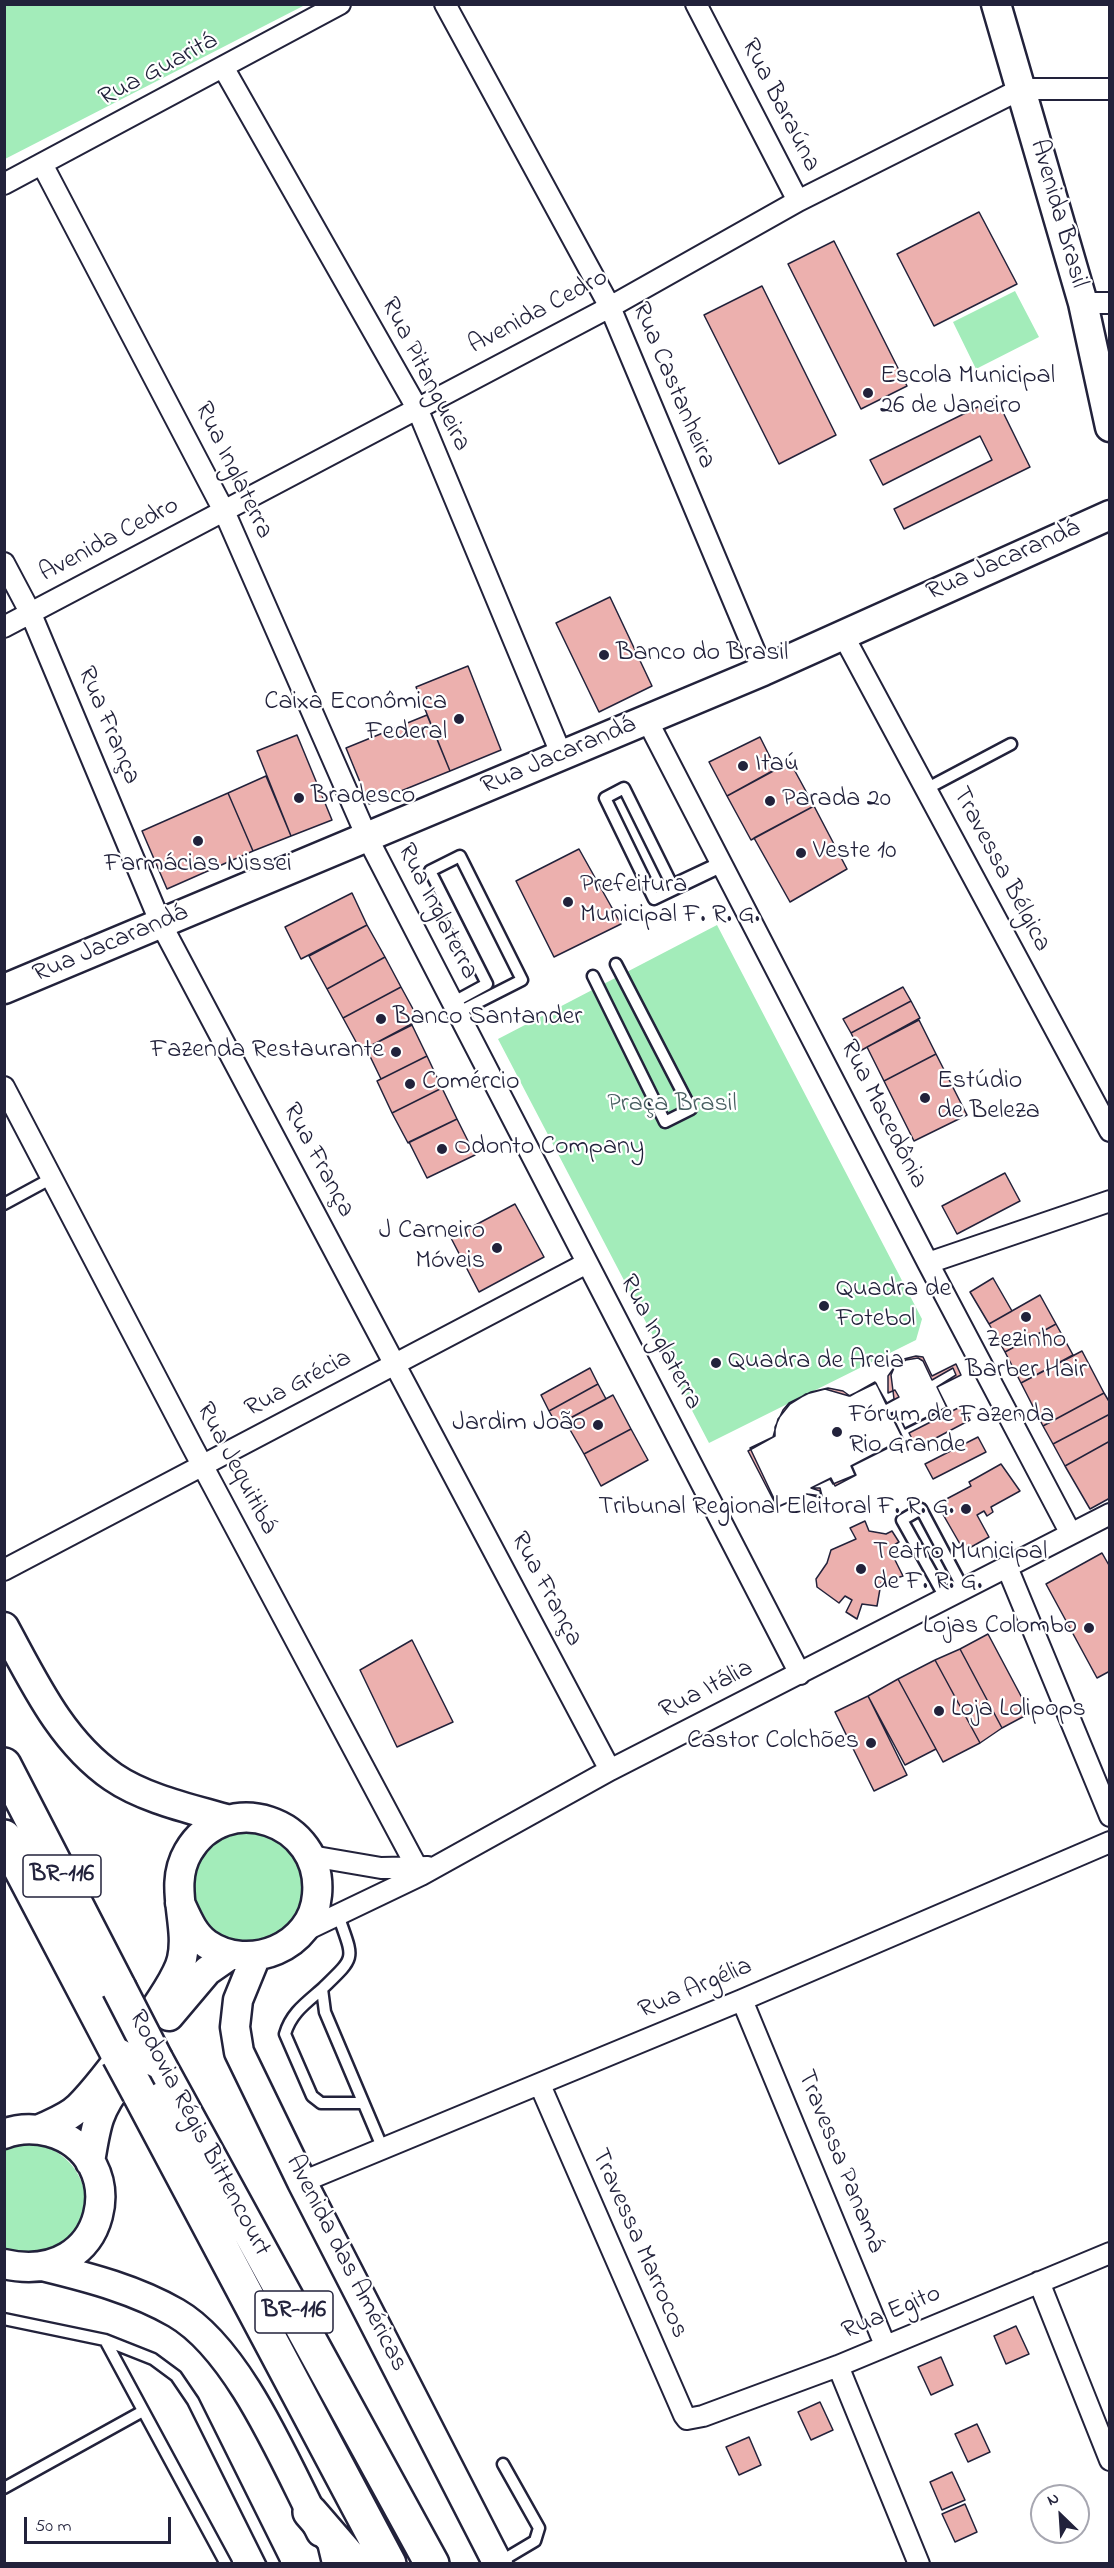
<!DOCTYPE html>
<meta charset="utf-8">
<style>
body{margin:0}
#map{position:relative;width:1114px;height:2568px;overflow:hidden;background:#fff;font-family:"Indie Flower",sans-serif}
canvas{display:block}
.frame{position:absolute;inset:0;border:6px solid #22223b;pointer-events:none}
.north{position:absolute;left:1030px;top:2484px;width:60px;height:60px;box-sizing:border-box;background:#fff;border:2px solid #a7a7b1;border-radius:50%;rotate:335deg;font-size:16px;font-weight:700;line-height:24px;text-align:center;color:#22223b}
.north::after{content:'';display:block;margin:auto;width:21px;height:27px;background:#22223b;clip-path:polygon(50% 0,100% 100%,50% 72%,0 100%)}
.scale{position:absolute;left:24px;top:2517px;width:147px;height:27px;box-sizing:border-box;border:3px solid #22223b;border-top:0;padding-left:8px;font-size:18px;line-height:21px;white-space:nowrap;color:#22223b;-webkit-text-stroke:4px #fff;paint-order:stroke}
</style>
<div id="map">
<canvas width="1114" height="2568"></canvas>
<div class="frame"></div>
<div class="north">N</div>
<div class="scale">50 m</div>
</div>
<script>
const ctx = document.querySelector('canvas').getContext('2d');
ctx.lineJoin = 'round';
function fillPath(path, color) { ctx.fillStyle = color; ctx.fill(path, 'evenodd'); }
function stroke(path, color, width, dash) { ctx.strokeStyle = color; ctx.lineWidth = width; ctx.lineCap = dash ? 'butt' : 'round'; ctx.setLineDash(dash || []); ctx.stroke(path); }
function write(font, color, halo, rows, align = 'center') {
  ctx.font = font + ' "Indie Flower",sans-serif'; ctx.lineWidth = 4.5; ctx.setLineDash([]); ctx.textBaseline = 'middle'; ctx.strokeStyle = halo; ctx.fillStyle = color; for (const [text, x, y, turn = 0] of rows) {
    ctx.save(); ctx.translate(x, y); ctx.rotate((+turn || 0) * Math.PI / 180); ctx.textAlign = isNaN(turn) ? turn : align; if (halo) ctx.strokeText(text, 0, 0); ctx.fillText(text, 0, 0); ctx.restore();
  }
}
fillPath(new Path2D(`
 M5,4H305V5L5,159Z
 M1015,291L1039,337L976,369L953,322Z
 M717,925L922,1319L916,1340L709,1443L498,1039Z
 M191 1887a56 56 0 1 1 112 0a56 56 0 1 1-112 0Z
 M29,2143C98,2152 105,2239 42,2255C31,2257 15,2253 5,2251L4,2149Z`), '#a3ecba');
const building = new Path2D(`
 M979,212L1017,284L934,326L897,254Z
 M834,241L907,386L861,409L788,264Z
 M762,286L836,435L779,464L704,315Z
 M996,398L1030,467L904,529L894,509L992,460L980,436L883,485L870,460Z
 M610,597L652,686L599,712L556,623Z
 M468,666L501,750L450,771L416,687Z
 M427,715L450,771L369,804L346,748Z
 M297,735L332,820L291,836L257,751Z
 M760,737L776,769L727,796L709,762Z
 M790,762L814,806L751,840L727,796Z
 M266,776L291,836L253,851L228,793Z
 M228,793L253,851L167,889L142,831Z
 M814,806L847,869L790,902L754,838Z
 M579,849L621,924L554,957L516,881Z
 M352,893L367,925L301,959L285,927Z
 M367,925L385,957L327,989L309,956Z
 M385,957L401,987L343,1018L327,989Z
 M401,987L419,1020L361,1051L343,1018Z
 M903,987L911,1001L851,1033L843,1019Z
 M911,1001L920,1018L860,1051L851,1033Z
 M919,1020L936,1054L884,1081L867,1047Z
 M412,1025L427,1056L381,1079L366,1048Z
 M936,1054L967,1115L914,1141L884,1081Z
 M427,1056L442,1088L392,1113L377,1081Z
 M442,1088L457,1119L408,1143L392,1113Z
 M457,1119L475,1155L427,1178L409,1142Z
 M1005,1173L1020,1201L957,1234L942,1206Z
 M515,1204L544,1257L479,1292L451,1238Z
 M993,1278L1012,1311L989,1324L970,1292Z
 M1040,1295L1056,1324L1005,1352L989,1324Z
 M1056,1324L1073,1355L1021,1383L1005,1352Z
 M1082,1351L1104,1393L1043,1426L1021,1383Z
 M916,1356L923,1357L932,1376L956,1364L961,1375L937,1387L947,1407L905,1428L897,1411L891,1413L904,1440L852,1466L856,1475L835,1486L831,1478L811,1488L820,1491L821,1498L807,1494L778,1507L750,1448L773,1437L778,1419L790,1404L806,1394L825,1389L849,1396L876,1383L886,1404L899,1397L895,1390L888,1393V1376L896,1365L904,1359Z
 M918,1358L923,1361L932,1380L953,1368L956,1375L937,1387L947,1408L905,1429L897,1412L891,1415L903,1439L851,1466L855,1475L833,1484L830,1479L811,1488H820L822,1496L807,1494L777,1507L748,1451L775,1436V1427L783,1410L789,1403L811,1392L828,1388L843,1391L850,1396L875,1382L887,1403L894,1399L891,1375L894,1368L906,1360Z
 M590,1368L598,1384L549,1411L541,1395Z
 M598,1384L606,1399L557,1425L549,1411Z
 M1104,1393L1110,1403V1414L1053,1444L1043,1426Z
 M613,1395L631,1429L584,1454L565,1421Z
 M962,1406L970,1420L917,1448L909,1433Z
 M1110,1414V1441L1065,1466L1053,1444Z
 M631,1429L648,1460L601,1486L584,1454Z
 M978,1437L986,1452L933,1479L925,1464Z
 M1110,1441V1498L1090,1509L1065,1466Z
 M1001,1464L1020,1491L991,1507L993,1512L987,1516L984,1511L977,1515L989,1537L964,1551L937,1504L971,1486L969,1482Z
 M865,1521L869,1531L886,1534L892,1531L899,1542L889,1548L903,1576L881,1583L877,1606L862,1604L857,1619L846,1612L852,1600L845,1596L839,1603L817,1587L816,1579L827,1563L831,1550L856,1539L850,1528Z
 M1102,1553L1110,1567V1671L1097,1678L1046,1584Z
 M988,1634L1030,1713L1002,1728L960,1649Z
 M412,1640L453,1722L397,1747L360,1670Z
 M960,1649L1002,1728L980,1743L935,1660Z
 M935,1660L980,1743L943,1762L898,1679Z
 M898,1679L936,1749L905,1765L868,1696Z
 M868,1696L907,1775L874,1791L835,1712Z
 M1016,2326L1029,2354L1006,2364L994,2336Z
 M941,2357L953,2385L931,2395L918,2367Z
 M820,2402L833,2430L811,2440L798,2412Z
 M977,2424L990,2452L968,2462L955,2434Z
 M749,2437L761,2465L739,2475L726,2447Z
 M952,2472L965,2500L942,2510L930,2482Z
 M965,2504L977,2532L955,2542L942,2514Z`);
fillPath(building, '#ecb0ae');
stroke(building, '#22223b', 1.5);
const lane = new Path2D(`
 M926,789L1011,744
 M721,862L672,885L624,788L605,798L654,899L723,866
 M593,976L665,1122L691,1109L616,964
 M452,1003L487,984L430,871L460,856L522,980L457,1013
 M4,1204L52,1178
 M946,1599L902,1520L921,1509L964,1590
 M338,1915C354,1961 357,1955 322,1989L325,2012L383,2149
 M322,1989C306,2003 291,2013 285,2034L312,2096L321,2103H363
 M4,2319L105,2340L153,2359L176,2376L193,2401L274,2564
 M105,2340L226,2564
 M4,2488L143,2411
 M323,2543L328,2564
 M498,2563L535,2541L539,2528L503,2464`);
const street = new Path2D(`
 M445,4L610,307L763,671
 M696,4L798,201
 M223,67L417,408L562,756
 M42,164L224,511L367,837L800,1674
 M4,184L340,4
 M1083,303H1110
 M4,563L31,614L161,924L610,1770
 M4,627L610,307L798,201L1021,89H1110
 M843,635L1110,1131
 M647,720L928,1263L1071,1534
 M4,1087L192,1446L421,1875
 M928,1263L1110,1201
 M1007,1567L1110,1816
 M4,1570L587,1263
 M311,1856L381,1868L428,1867
 M300,1933L421,1875L610,1770L1110,1514
 M742,2000L885,2345
 M540,2085L684,2415L687,2419L703,2416L838,2366L1110,2253
 M302,2182L742,2000L1110,1842
 M1039,2282L1110,2460
 M838,2366L919,2564`);
const secondary = new Path2D(`
 M996,4L1083,303L1110,427
 M4,989L763,671L1110,515
 M4,1627C34,1682 61,1741 113,1777C145,1799 192,1809 229,1820
 M256,1956L238,2000L235,2027L239,2052L302,2182L498,2564
 M169,2016L207,1971L230,1955
 M40,2129C53,2123 68,2118 79,2107C101,2085 176,1987 182,1959C190,1924 168,1886 188,1852C225,1788 324,1820 317,1895C313,1947 249,1973 207,1944C193,1934 187,1918 180,1903
 M4,2134C19,2128 34,2128 50,2132C133,2155 110,2288 4,2264
 M90,2162C96,2126 97,2112 120,2082
 M46,2267C91,2278 136,2290 176,2313C240,2350 287,2467 321,2532`);
const highway = new Path2D(`
 M4,1765L119,1988
 M4,1837L119,2056
 M156,2060L432,2564
 M139,2093L389,2564
 M310,2512L355,2564`);
stroke(lane, '#22223b', 15);
stroke(street, '#22223b', 24);
stroke(secondary, '#22223b', 33);
stroke(highway, '#22223b', 38);
stroke(lane, '#fff', 10);
stroke(street, '#fff', 20);
stroke(secondary, '#fff', 28);
stroke(highway, '#fff', 33);
const highwayBridge = new Path2D(`
 M119,1988L156,2060
 M119,2056L139,2093`);
stroke(highwayBridge, '#22223b', 38, []);
stroke(highwayBridge, '#fff', 33);
for (const [x, y, r, color] of [
 [868,393,6,"#22223b"],
 [604,655,6,"#22223b"],
 [459,719,6,"#22223b"],
 [743,766,6,"#22223b"],
 [299,798,6,"#22223b"],
 [770,801,6,"#22223b"],
 [198,841,6,"#22223b"],
 [801,853,6,"#22223b"],
 [568,902,6,"#22223b"],
 [381,1019,6,"#22223b"],
 [396,1052,6,"#22223b"],
 [410,1084,6,"#22223b"],
 [925,1098,6,"#22223b"],
 [442,1149,6,"#22223b"],
 [497,1248,6,"#22223b"],
 [824,1306,6,"#22223b"],
 [1026,1317,6,"#22223b"],
 [716,1363,6,"#22223b"],
 [598,1425,6,"#22223b"],
 [837,1432,6,"#22223b"],
 [966,1509,6,"#22223b"],
 [861,1569,6,"#22223b"],
 [1089,1628,6,"#22223b"],
 [939,1711,6,"#22223b"],
 [871,1743,6,"#22223b"]
]) { const dot = new Path2D(); dot.arc(x, y, r, 0, 2 * Math.PI); ctx.fillStyle = color; ctx.fill(dot); stroke(dot, '#fff', 2); }
for (const [x, y, w] of [
 [62,1876,78],
 [294,2312,78]
]) { const box = new Path2D(); box.roundRect(x - w / 2, y - 21, w, 42, 4.5); ctx.fillStyle = '#fff'; ctx.fill(box); stroke(box, '#22223b', 1.5); }
write('bold 24px', '#22223b', null, [
 ["BR-116",62,1876],
 ["BR-116",294,2312]
]);
write('26px', '#22223b', '#fff', [
 ["Rua Guaritá",159,71,-28],
 ["Rua Baraúna",779,106,63],
 ["Avenida Brasil",1057,214,74],
 ["Avenida Cedro",539,313,-28],
 ["Rua Pitangueira",424,375,63],
 ["Rua Castanheira",672,386,67],
 ["Rua Inglaterra",232,471,64],
 ["Avenida Cedro",110,541,-28],
 ["Rua Jacarandá",1004,562,-24],
 ["Rua França",107,726,67],
 ["Rua Jacarandá",559,757,-23],
 ["Travessa Bélgica",1000,870,62],
 ["Rua Inglaterra",436,912,63],
 ["Rua Jacarandá",111,945,-23],
 ["Rua Macedônia",882,1115,63],
 ["Rua França",317,1161,62],
 ["Rua Inglaterra",659,1343,62],
 ["Rua Grécia",299,1385,-28],
 ["Rua Jequitibá",235,1469,62],
 ["Rua França",545,1590,62],
 ["Rua Itália",707,1691,-27],
 ["Rua Argélia",696,1990,-23],
 ["Rodovia Régis Bittencourt",198,2134,62],
 ["Travessa Panamá",839,2162,68],
 ["Travessa Marrocos",638,2244,66],
 ["Avenida das Américas",345,2264,63],
 ["Rua Egito",892,2314,-23]
]);
write('26px', '#22223b', '#fff', [
 ["Escola Municipal",880,378],
 ["26 de Janeiro",880,408],
 ["Banco do Brasil",616,655],
 ["Caixa Econômica",447,704,"right"],
 ["Federal",447,734,"right"],
 ["Itaú",755,766],
 ["Bradesco",311,798],
 ["Parada 20",782,801],
 ["Veste 10",813,853],
 ["Farmácias Nissei",198,866,"center"],
 ["Prefeitura",580,887],
 ["Municipal F. R. G.",580,917],
 ["Banco Santander",393,1019],
 ["Fazenda Restaurante",384,1052,"right"],
 ["Estúdio",937,1083],
 ["de Beleza",937,1113],
 ["Comércio",422,1084],
 ["Odonto Company",454,1149],
 ["J Carneiro",485,1233,"right"],
 ["Móveis",485,1263,"right"],
 ["Quadra de",836,1291],
 ["Fotebol",836,1321],
 ["Zezinho",1026,1342,"center"],
 ["Barber Hair",1026,1372,"center"],
 ["Quadra de Areia",728,1363],
 ["Fórum de Fazenda",849,1417],
 ["Rio Grande",849,1447],
 ["Jardim João",586,1425,"right"],
 ["Tribunal Regional Eleitoral F. R. G.",954,1509,"right"],
 ["Teatro Municipal",873,1554],
 ["de F. R. G.",873,1584],
 ["Lojas Colombo",1077,1628,"right"],
 ["Loja Lolipops",951,1711],
 ["Castor Colchões",859,1743,"right"]
], 'left');
write('26px', '#495f61', '#fff', [
 ["Praça Brasil",672,1106]
]);
</script>
